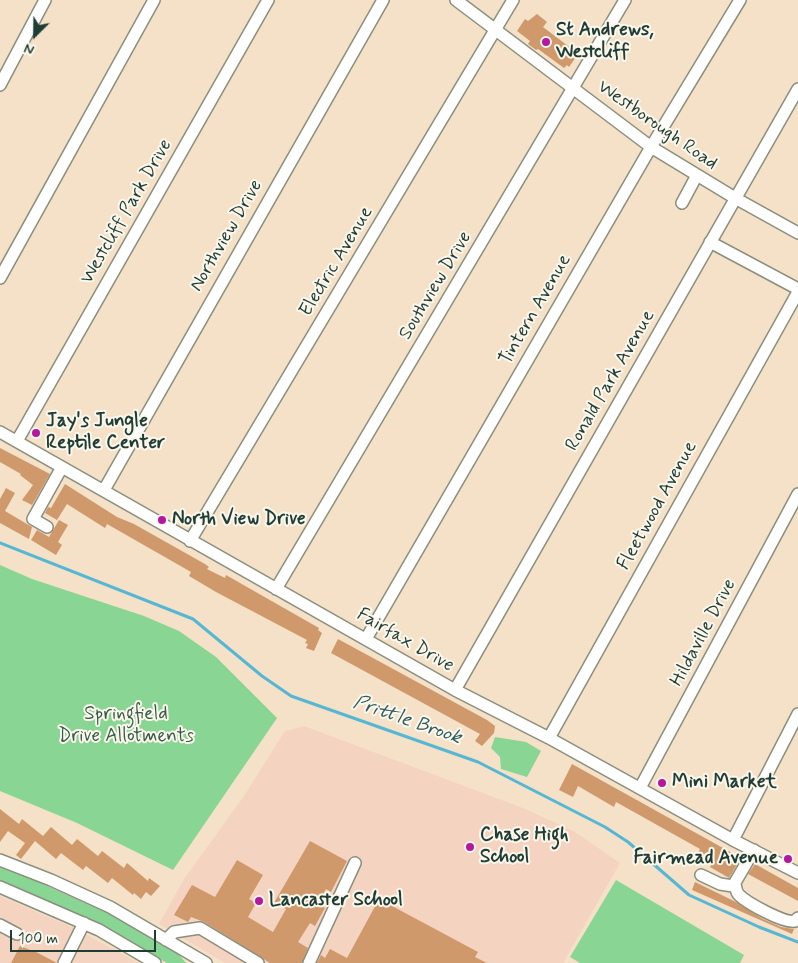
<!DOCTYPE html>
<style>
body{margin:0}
#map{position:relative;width:798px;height:963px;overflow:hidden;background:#f4e1c7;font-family:Mynerve,sans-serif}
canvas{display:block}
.north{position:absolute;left:10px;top:10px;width:50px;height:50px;-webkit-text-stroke:4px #fbf7ec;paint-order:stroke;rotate:203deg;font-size:14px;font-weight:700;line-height:20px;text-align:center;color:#1f3d34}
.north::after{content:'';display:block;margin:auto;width:18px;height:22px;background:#1f3d34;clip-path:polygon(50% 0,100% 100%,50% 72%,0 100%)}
.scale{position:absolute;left:10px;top:930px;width:146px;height:22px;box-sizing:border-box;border:2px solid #1f3d34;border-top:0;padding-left:6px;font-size:15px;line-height:18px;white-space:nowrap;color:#1f3d34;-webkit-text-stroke:4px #fbf7ec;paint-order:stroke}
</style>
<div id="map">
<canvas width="798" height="963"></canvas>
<div class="north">N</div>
<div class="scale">100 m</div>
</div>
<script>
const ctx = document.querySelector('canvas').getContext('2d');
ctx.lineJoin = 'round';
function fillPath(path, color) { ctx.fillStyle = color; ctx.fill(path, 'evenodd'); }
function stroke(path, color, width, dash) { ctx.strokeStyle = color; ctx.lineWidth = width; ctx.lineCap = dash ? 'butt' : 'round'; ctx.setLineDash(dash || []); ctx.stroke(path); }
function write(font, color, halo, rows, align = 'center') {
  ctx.font = font + ' Mynerve,sans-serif'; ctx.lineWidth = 4; ctx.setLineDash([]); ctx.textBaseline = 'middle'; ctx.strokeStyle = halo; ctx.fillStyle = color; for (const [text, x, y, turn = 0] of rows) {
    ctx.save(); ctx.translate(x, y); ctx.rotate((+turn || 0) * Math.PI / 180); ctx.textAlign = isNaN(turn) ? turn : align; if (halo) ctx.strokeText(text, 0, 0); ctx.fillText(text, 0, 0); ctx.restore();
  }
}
fillPath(new Path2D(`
 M304,726L523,808L575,832L620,863L563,963H225L159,924L184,879L244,796L285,731Z
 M0,896L74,928L139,963H0Z`), '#f5d3c1');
fillPath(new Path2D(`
 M0,565L32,579L144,616L179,631L216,657L277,718L173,870L77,823L0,791Z
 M495,737L526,742L541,751L527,777L501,769L500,757L491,748Z
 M0,865L112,915L177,952L186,963H167L80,915L0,880Z
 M616,880L744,955L740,963H580L570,957Z`), '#89d593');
stroke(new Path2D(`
 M0,543L193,619L262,676L291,696L478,762L605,827L628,842L689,895L759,927L798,942`), '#56b7d4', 3);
fillPath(new Path2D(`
 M537,14L547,22L543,27L576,52L573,55L576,57L569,67L567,65L564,68L538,49L536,50L528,44L530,41L517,31L525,19L528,21Z
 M0,448L50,474L32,505L22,500L33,485L20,475L21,474L0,462Z
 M65,484L117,517L134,524L205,564L209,567L207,569L225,578L226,575L319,628L318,630L322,633L314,651L306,648L308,644L305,643L307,640L216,592L189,576L191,572L107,524L105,528L67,504L57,520L45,513L48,507L51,508Z
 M6,488L15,493L5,511L32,527L29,539L0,523V499Z
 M59,520L68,525L58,542L62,545L56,555L31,540L37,530L49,537Z
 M338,639L487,720L495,726L494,733L482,746L475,741L480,734L331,653Z
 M572,764L741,858L729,878L710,867L713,861L698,853L700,849L616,802L614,807L578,786L573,797L559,790Z
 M0,809L19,824L22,819L43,836L51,827L72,845L77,839L98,856L102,851L124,868L127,863L148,881L149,878L160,886L151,896L146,892L141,899L134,893L133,895L112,878L108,883L86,866L83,870L61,853L56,859L35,841L21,859L16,855L25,843L8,831L0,842Z
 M310,841L347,861L331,892L326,889L318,904L325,908L315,926L310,923L298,942L308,948L302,963H270L204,922L191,917L188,922L174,915L192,885L215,897L237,860L263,875L249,899L256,903L248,917L273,932L286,909L274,903Z
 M755,864L798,888V901L748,874Z
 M695,882L736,902L763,919L781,927L794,929L792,934L692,890Z
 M379,899L478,952L475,957L487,963H317L321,955L325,958L330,949L347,958Z
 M20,946L36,952L57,963H11Z`), '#d0996b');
const minor = new Path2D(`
 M456,0L651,147L735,198L798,233
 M0,85L45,0
 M682,203L697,175
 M710,242L798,289
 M0,278L154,0
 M0,432L455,690L549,738L733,840L798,873
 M17,441L268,0
 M104,490L383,0
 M47,527L33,519L62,467
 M190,541L513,0
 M276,589L625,0
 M366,639L651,147L740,0
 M455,690L798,89
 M549,738L798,292
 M640,788L798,494
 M733,840L798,714
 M0,860L51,880L110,907L206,963
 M701,875L720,884L733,886L754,850
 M735,884C736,888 736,892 739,895C747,903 785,924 795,921L798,918
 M0,887L99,930L155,963
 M0,925L17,934
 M166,940L174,932L200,928L258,963
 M64,963L84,923
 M309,963L355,863`);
stroke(minor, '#8a8f7e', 14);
stroke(minor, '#fff', 11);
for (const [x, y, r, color] of [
 [546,42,5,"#b5179e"],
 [36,433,5,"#b5179e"],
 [162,520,5,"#b5179e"],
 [662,783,5,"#b5179e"],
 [470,847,5,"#b5179e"],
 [788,859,5,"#b5179e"],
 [259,901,5,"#b5179e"]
]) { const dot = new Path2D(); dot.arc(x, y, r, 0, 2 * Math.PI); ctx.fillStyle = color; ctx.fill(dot); stroke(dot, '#fbf7ec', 2); }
write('bold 19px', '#1f3d34', '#fbf7ec', [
 ["St Andrews,",556,31],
 ["Westcliff",556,53],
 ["Jay's Jungle",46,422],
 ["Reptile Center",46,444],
 ["North View Drive",172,520],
 ["Mini Market",672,783],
 ["Chase High",480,836],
 ["School",480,858],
 ["Fairmead Avenue",778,859,"right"],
 ["Lancaster School",269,901]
], 'left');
write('19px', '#1f3d34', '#fbf7ec', [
 ["Westborough Road",657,126,35],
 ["Westcliff Park Drive",127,212,-60],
 ["Northview Drive",227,236,-60],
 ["Electric Avenue",337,262,-59],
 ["Southview Drive",436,286,-59],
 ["Tintern Avenue",536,310,-60],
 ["Ronald Park Avenue",611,381,-60],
 ["Fleetwood Avenue",658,506,-61],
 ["Hildaville Drive",704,633,-62],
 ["Fairfax Drive",405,641,30]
]);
write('19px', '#345b47', '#fbf7ec', [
 ["Springfield",126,715],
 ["Drive Allotments",126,737]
]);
write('italic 20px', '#2d5c5c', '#fbf7ec', [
 ["Prittle Brook",407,721,19]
]);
</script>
